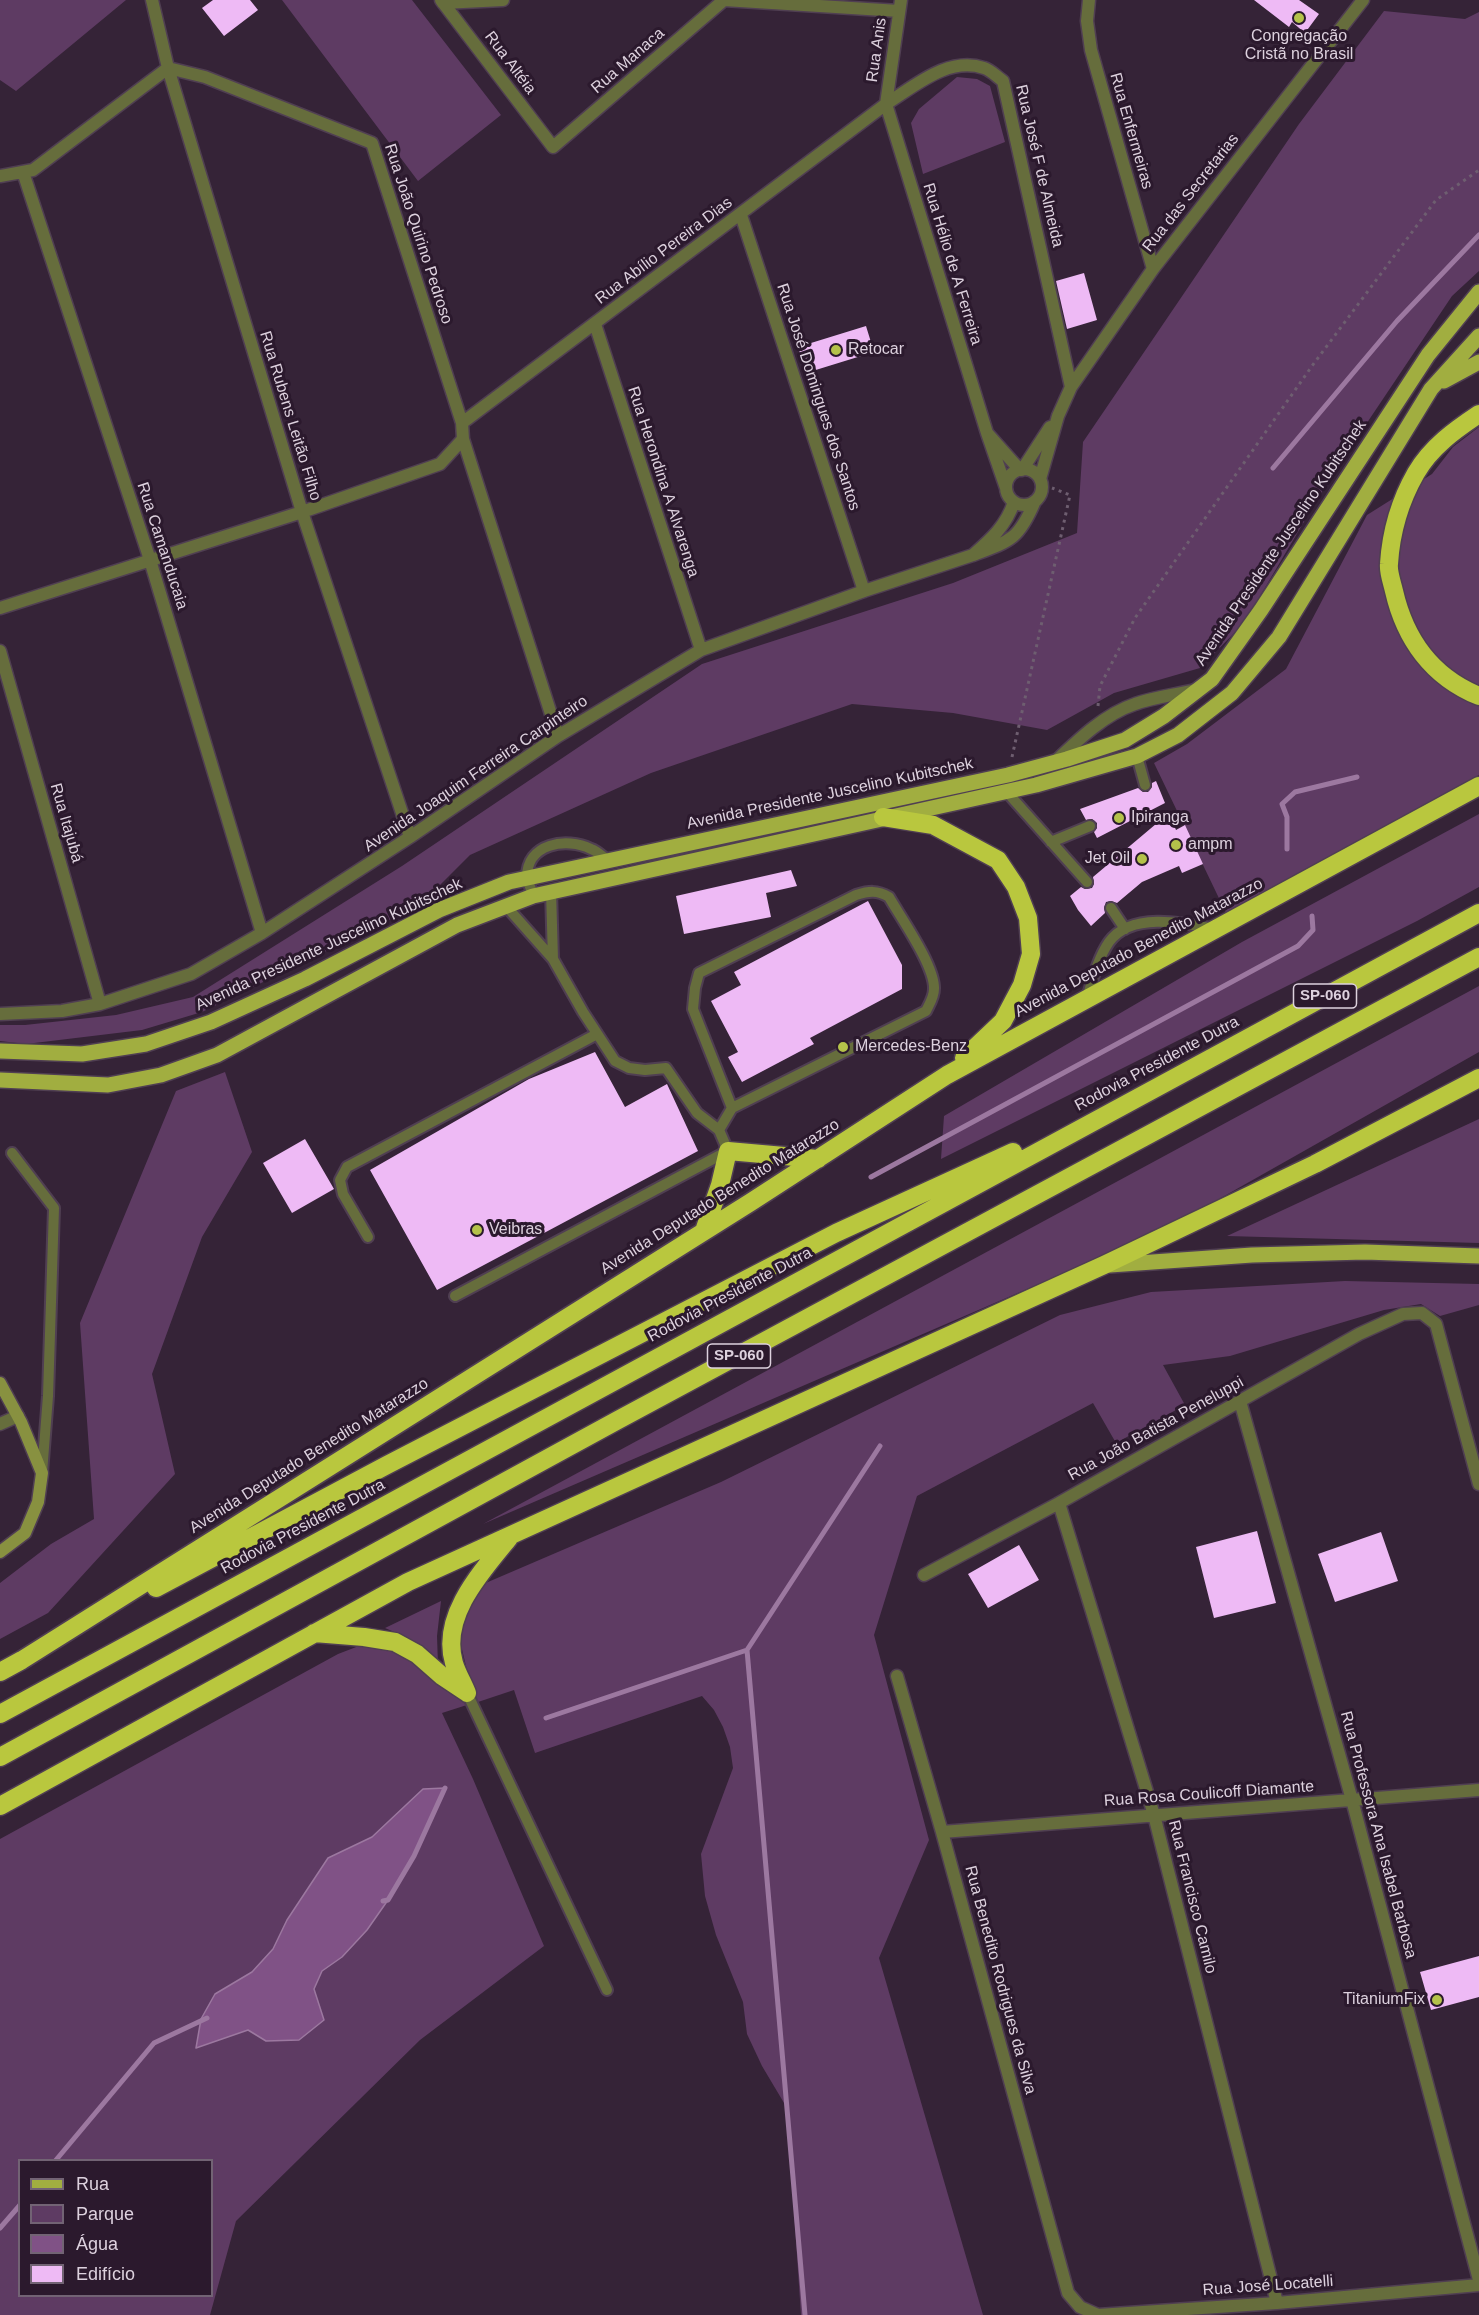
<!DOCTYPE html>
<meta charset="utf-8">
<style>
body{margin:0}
#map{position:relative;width:1479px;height:2315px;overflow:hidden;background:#352337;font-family:Helvetica,sans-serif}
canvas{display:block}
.legend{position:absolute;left:18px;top:2159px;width:195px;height:138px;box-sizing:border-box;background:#2b192d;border:2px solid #726374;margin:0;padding:8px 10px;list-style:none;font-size:18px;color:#ddd1de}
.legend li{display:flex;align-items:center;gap:12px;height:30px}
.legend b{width:30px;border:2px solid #726374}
</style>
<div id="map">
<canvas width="1479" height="2315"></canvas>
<ul class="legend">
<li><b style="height:8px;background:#a1ae40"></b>Rua</li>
<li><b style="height:16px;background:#5e3b63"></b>Parque</li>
<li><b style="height:16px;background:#805286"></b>Água</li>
<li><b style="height:16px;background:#eebaf5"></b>Edifício</li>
</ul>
</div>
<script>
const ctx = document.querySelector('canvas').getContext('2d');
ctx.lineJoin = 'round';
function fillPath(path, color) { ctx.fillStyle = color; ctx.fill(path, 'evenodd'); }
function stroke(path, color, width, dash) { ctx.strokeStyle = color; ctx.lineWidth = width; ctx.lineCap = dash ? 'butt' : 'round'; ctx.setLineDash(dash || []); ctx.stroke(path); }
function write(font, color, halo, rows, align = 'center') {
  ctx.font = font + ' Helvetica,sans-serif'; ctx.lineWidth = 6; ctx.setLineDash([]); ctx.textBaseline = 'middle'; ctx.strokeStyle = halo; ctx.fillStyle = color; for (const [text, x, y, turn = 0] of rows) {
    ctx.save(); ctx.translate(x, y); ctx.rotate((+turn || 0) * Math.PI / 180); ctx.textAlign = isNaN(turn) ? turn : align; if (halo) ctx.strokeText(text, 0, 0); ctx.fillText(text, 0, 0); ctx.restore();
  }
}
fillPath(new Path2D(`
 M0,0H126L16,91L0,80Z
 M282,0H412L501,115L418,181Z
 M1384,11L1465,19L1479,12V271L1452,296L1330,478L1244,623L1200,668L1114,693L1047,730L953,713L852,704L651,773L470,855L420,905L202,1012L142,1030L26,1044L0,1041V1025H25L116,1015L193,997L402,866L702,664L953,583L1077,533L1083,442L1299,124Z
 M957,77L977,79L990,86L1005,142L923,174L911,123L919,109Z
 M1479,427V775L1228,917L1154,763L1187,744L1286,669L1367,515L1432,474L1453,447Z
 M1479,814V887L1417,921L941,1159L944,1116L1242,942Z
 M1479,986V1052L1166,1229L483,1524Z
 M225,1072L252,1152L202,1237L152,1374L175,1474L48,1613L0,1639V1583L51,1544L94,1519L80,1323L176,1091Z
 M1479,1119V1243L1227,1236Z
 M1345,1281L1479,1284V1305L1440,1316L1421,1304L1384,1310L1230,1356L1163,1365L1185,1405L1116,1443L1093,1403L917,1496L874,1635L929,1840L879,1958L983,2315H801L787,2108L762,2066L747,2034L743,2002L716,1935L705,1896L701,1854L733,1768L730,1747L723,1727L714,1710L702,1696L535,1753L514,1690L475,1703L458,1633L464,1607L481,1585L721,1482L1060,1315L1151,1292Z
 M441,1601L437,1636L438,1664L408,1638L385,1628Z
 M364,1644C407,1647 439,1679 470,1704L442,1713L473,1779L544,1946L420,2040L236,2221L210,2315H0V1839L338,1654ZM20,2160H212V2296H20Z`), '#5e3b63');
const water = new Path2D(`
 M445,1788L414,1856L388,1900L367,1930L342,1957L322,1971L314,1989L324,2020L299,2040L266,2041L248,2030L196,2048L201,2019L215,1994L252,1972L273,1949L287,1920L328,1858L372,1837L423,1789Z`);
fillPath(water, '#805286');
stroke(water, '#9c78a0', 1.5);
stroke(new Path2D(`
 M1273,468L1397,321L1479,235
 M1287,849V817L1282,804L1295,792L1357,777
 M871,1177L1298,946L1313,930L1312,916
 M747,1650L805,2315
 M546,1718L747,1650L880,1446
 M383,1901L388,1900L414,1856L445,1788
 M56,2160L154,2043L207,2018
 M0,2228L20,2205`), '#9c78a0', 5);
fillPath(new Path2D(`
 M213,0H250L258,10L224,36L202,8Z
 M1254,0H1299L1319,14L1305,33L1292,22L1289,27Z
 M1084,273L1097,320L1067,329L1056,281Z
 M866,326L874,352L806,373L798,347Z
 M1156,781L1165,803L1097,838L1094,832L1097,828V823L1092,819L1086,820L1080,809L1138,788L1143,792H1148L1152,787V783Z
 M1169,813L1176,830L1185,825L1203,864L1182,873L1179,866L1142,882L1117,903L1111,901L1106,902L1104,908L1105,913L1091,926L1078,910L1070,896L1081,887L1085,889L1092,888L1094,884L1093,877Z
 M791,870L797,886L766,893L771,917L684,934L676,896Z
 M868,901L902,965V989L810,1038L814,1044L742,1082L728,1057L738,1052L711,1001L741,985L734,972Z
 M595,1052L625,1107L667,1084L698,1151L437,1290L370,1170L529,1079Z
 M305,1139L334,1189L292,1213L263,1163Z
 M1257,1531L1276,1603L1214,1618L1196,1547Z
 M1381,1532L1398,1581L1335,1602L1318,1554Z
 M1019,1545L1039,1580L988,1608L968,1574Z
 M1479,1956V1997L1431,2010L1420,1972Z`), '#eebaf5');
const service = new Path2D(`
 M1137,756L1145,785
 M1006,791L1087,882
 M1051,842L1090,826
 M551,891L553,959
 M533,896C532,890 528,883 527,878C526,843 567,837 591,849C597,851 602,856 607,860
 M1111,908L1125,929
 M1087,998C1093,979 1098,958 1109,942C1131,911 1185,923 1215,929
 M719,1130L732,1108L926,1011C930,1003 934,997 934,989C935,966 901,918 889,897C877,890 869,891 856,895L699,973L695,988L693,1009L732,1108
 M12,1153L54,1208L48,1396L42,1473
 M368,1237L343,1194L340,1180L347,1167L597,1034
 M455,1296L728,1151L719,1130L697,1113L666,1068L645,1070L629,1068L615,1061L583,1012L553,959L506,906
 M467,1693L607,1990`);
const minor = new Path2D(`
 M152,0L168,68L302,512L410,837
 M441,0L553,147L724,0
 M724,0L899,11
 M901,0L886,104L987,433
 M1089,0L1087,21L1091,50L1153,269
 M443,3L503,0
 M23,172L150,560L262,933
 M0,176L33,170L168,68L205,77L372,143L462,423L463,439L558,736
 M741,215L864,591
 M595,324L701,650
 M462,423L886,104C915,86 948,56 984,68C991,70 997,77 1003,81L1071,387
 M1006 487a18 18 0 1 1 36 0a18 18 0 1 1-36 0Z
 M1022,470L1050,427
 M1040,479L1058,416L1071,387L1153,269L1363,0
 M1006,488L987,433L1020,470
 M1014,502C1006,526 991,539 973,555C1011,541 1019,539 1035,501
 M0,608L302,512L440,464L463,439
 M0,651L100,1004
 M1056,761C1079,739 1105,714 1135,704C1154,697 1175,695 1195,690
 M0,1014L62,1011L100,1004L191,974L262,933L410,837L558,736L701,650L864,591L973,555
 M1240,1401L1352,1800L1479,2280
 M0,1424L18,1416
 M1059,1503L1154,1815L1277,2303
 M924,1575L1059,1503L1359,1334L1403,1314L1422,1313L1436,1324L1479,1484
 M897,1676L942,1832L1068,2293L1080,2307L1098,2315L1277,2303L1479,2285
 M942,1832L1479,1790`);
const secondary = new Path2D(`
 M0,1383L21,1422L42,1473L38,1502L25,1533L0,1552`);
const primary = new Path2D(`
 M1444,381L1479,362
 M0,1051L82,1054L146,1044L211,1022L305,979L439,910L509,882L1008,775L1067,759L1125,740L1164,716L1212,679L1261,610L1428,355L1479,292
 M0,1080L108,1085L161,1075L217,1055L457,925L533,896L1036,785L1137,756L1178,735L1232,693L1279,637L1431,389L1479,336
 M1110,1265L1252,1255L1365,1252L1479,1256`);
const motorway = new Path2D(`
 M1479,414C1455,430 1431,447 1416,473C1400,501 1391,531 1389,564C1388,572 1392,582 1394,591C1405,639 1432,677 1479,696
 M883,817L933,825L998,860L1016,887L1028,918L1031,954L1022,985L1003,1021L964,1058
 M704,1231L720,1185L728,1151L818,1159
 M156,1588L387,1465L836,1233L1013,1152
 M314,1633L364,1637L395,1642L417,1654L442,1676L466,1692
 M0,1672L22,1660L751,1202L947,1075L1479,786
 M467,1693C463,1683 457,1673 454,1663C440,1616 482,1571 509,1538
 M0,1714L1479,913
 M0,1757L618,1420L1479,957
 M0,1806L408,1582L1104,1265L1315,1164L1479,1078`);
stroke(service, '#503f52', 14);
stroke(minor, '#503f52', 15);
stroke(secondary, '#503f52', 15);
stroke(primary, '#503f52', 18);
stroke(motorway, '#503f52', 21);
stroke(new Path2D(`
 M1098,706L1100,686L1135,618L1312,366L1436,200L1479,170
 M1012,757L1070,495L1052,488`), '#6e5e70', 3, [3, 4.5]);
stroke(service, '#666d3c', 10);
stroke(minor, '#666d3c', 12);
stroke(secondary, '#889140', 12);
stroke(primary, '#a1ae40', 15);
stroke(motorway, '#b9c73e', 18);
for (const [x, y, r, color] of [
 [1299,18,6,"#b4c24a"],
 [836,350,6,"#b4c24a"],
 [1119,818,6,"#b4c24a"],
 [1176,845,6,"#b4c24a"],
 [1142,859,6,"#b4c24a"],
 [843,1047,6,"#b4c24a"],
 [477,1230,6,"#b4c24a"],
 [1437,2000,6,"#b4c24a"]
]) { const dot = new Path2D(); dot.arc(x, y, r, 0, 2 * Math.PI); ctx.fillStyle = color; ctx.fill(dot); stroke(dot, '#2b192d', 2); }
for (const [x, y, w] of [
 [1325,996,63],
 [739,1356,63]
]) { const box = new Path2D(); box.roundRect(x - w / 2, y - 12, w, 24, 4.5); ctx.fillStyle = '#2b192d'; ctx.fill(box); stroke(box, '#ddd1de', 1.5); }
write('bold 15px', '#ddd1de', null, [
 ["SP-060",1325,996],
 ["SP-060",739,1356]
]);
write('16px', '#ddd1de', '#2b192d', [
 ["Congregação",1299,37,"center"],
 ["Cristã no Brasil",1299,55,"center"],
 ["Retocar",848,350],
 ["Ipiranga",1131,818],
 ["ampm",1188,845],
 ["Jet Oil",1130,859,"right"],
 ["Mercedes-Benz",855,1047],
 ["Veibras",489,1230],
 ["TitaniumFix",1425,2000,"right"]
], 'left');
write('16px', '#ddd1de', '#2b192d', [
 ["Rua Anis",877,50,-82],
 ["Rua Manaca",628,61,-41],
 ["Rua Altéia",510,63,53],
 ["Rua Enfermeiras",1131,131,74],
 ["Rua José F de Almeida",1039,166,77],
 ["Rua das Secretarias",1191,193,-52],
 ["Rua João Quirino Pedroso",418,234,72],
 ["Rua Abílio Pereira Dias",664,251,-37],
 ["Rua Hélio de A Ferreira",952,264,73],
 ["Rua José Domingues dos Santos",818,397,72],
 ["Rua Rubens Leitão Filho",290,416,73],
 ["Rua Herondina A Alvarenga",663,482,72],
 ["Avenida Presidente Juscelino Kubitschek",1281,543,-56],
 ["Rua Camanducaia",162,546,72],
 ["Avenida Joaquim Ferreira Carpinteiro",476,774,-34],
 ["Avenida Presidente Juscelino Kubitschek",830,794,-12],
 ["Rua Itajubá",66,823,74],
 ["Avenida Presidente Juscelino Kubitschek",329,945,-25],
 ["Avenida Deputado Benedito Matarazzo",1139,948,-28],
 ["Rodovia Presidente Dutra",1157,1064,-28],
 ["Avenida Deputado Benedito Matarazzo",720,1197,-32],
 ["Rodovia Presidente Dutra",730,1295,-28],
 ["Rua João Batista Peneluppi",1156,1429,-29],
 ["Avenida Deputado Benedito Matarazzo",309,1456,-32],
 ["Rodovia Presidente Dutra",303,1527,-28],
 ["Rua Rosa Coulicoff Diamante",1209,1794,-4],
 ["Rua Professora Ana Isabel Barbosa",1378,1835,75],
 ["Rua Francisco Camilo",1192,1897,76],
 ["Rua Benedito Rodrigues da Silva",1000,1980,75],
 ["Rua José Locatelli",1268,2286,-4]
]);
</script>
